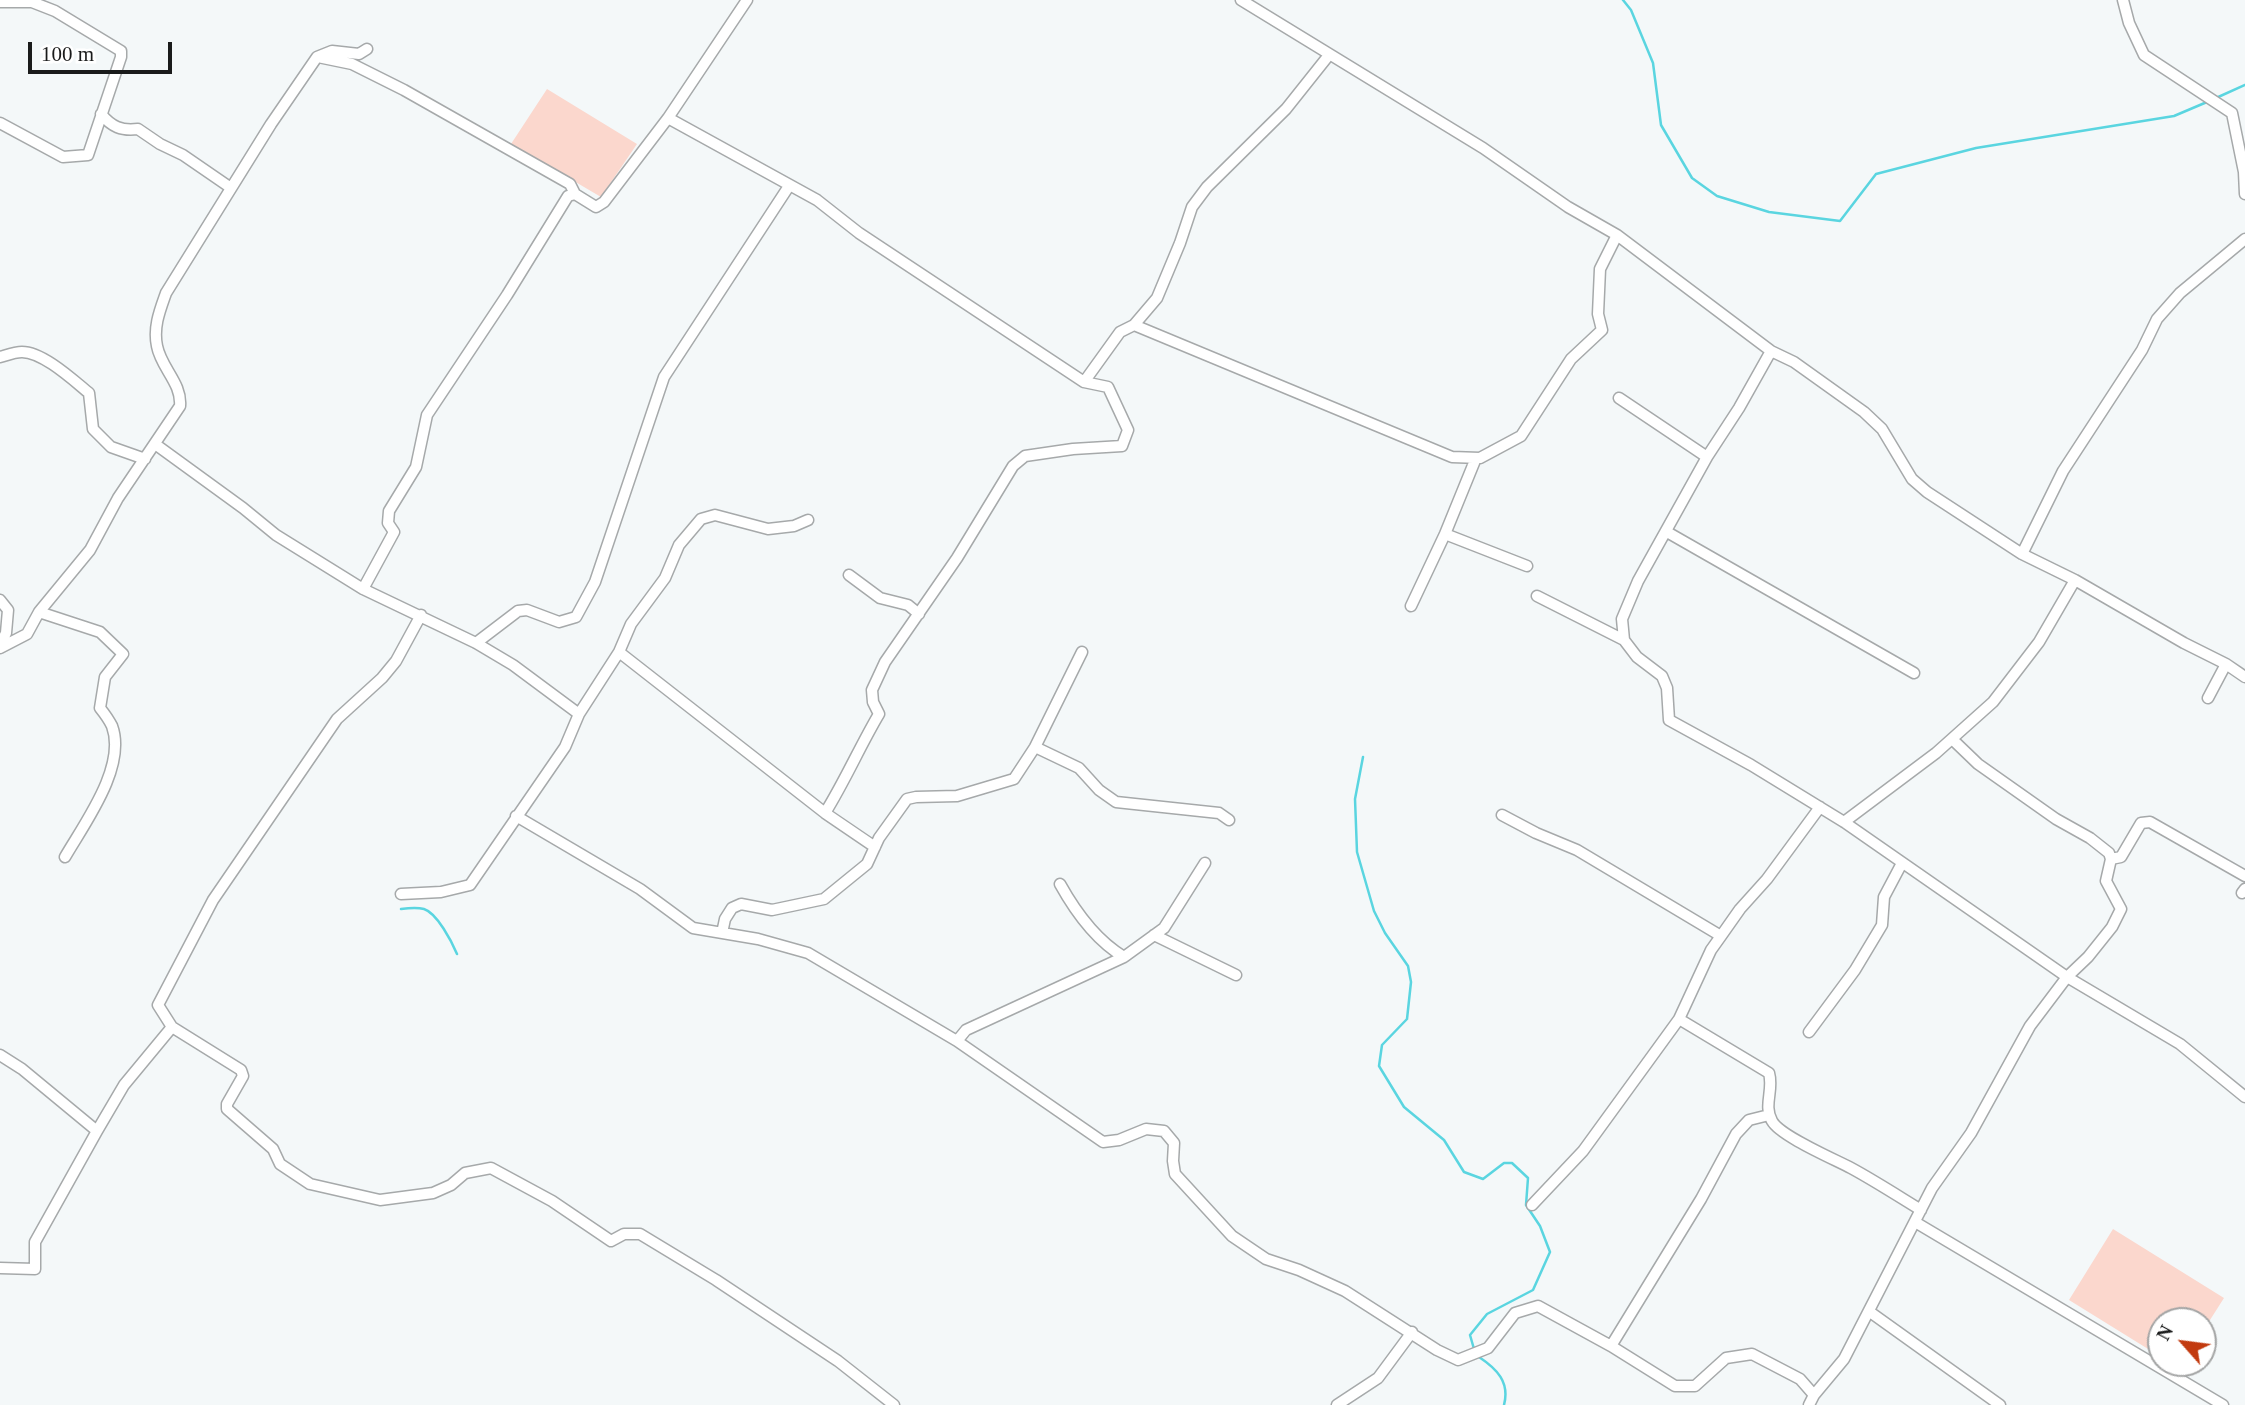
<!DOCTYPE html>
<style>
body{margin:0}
#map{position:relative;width:2245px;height:1405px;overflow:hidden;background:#f4f8f9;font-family:Georgia,serif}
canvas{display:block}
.north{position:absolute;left:2147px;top:1307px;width:70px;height:70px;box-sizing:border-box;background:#fff;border:2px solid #a3a4a4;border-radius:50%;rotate:298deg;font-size:19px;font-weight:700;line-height:28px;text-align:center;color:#1a1b1b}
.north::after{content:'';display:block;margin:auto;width:24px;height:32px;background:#c23a0f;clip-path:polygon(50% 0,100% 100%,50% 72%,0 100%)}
.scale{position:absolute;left:28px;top:42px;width:144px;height:32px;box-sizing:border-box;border:4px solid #1a1b1b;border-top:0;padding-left:9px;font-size:21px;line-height:24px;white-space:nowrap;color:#1a1b1b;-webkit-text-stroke:5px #fff;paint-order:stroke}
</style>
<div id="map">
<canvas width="2245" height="1405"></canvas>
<div class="north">N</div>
<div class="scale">100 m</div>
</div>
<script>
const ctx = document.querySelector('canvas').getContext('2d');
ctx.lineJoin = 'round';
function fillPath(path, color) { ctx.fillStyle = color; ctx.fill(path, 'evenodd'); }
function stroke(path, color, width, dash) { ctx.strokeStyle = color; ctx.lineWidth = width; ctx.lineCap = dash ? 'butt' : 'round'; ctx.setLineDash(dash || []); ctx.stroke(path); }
fillPath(new Path2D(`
 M547,89L637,144L601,197L511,144Z
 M2113,1229L2224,1298L2203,1331V1321H2161V1357L2069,1300Z`), '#fbd7cd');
stroke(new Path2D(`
 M1623,0L1631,10L1653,63L1661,125L1692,178L1717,196L1769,212L1840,221L1876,174L1976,148L2174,116L2207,102
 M2216,98L2245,85
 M1363,757L1355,799L1357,852L1374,911L1385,933L1408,966L1411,982L1407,1019L1382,1045L1379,1066L1404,1107L1444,1140L1464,1172L1483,1179L1504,1163H1512L1528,1178L1526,1205L1540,1226L1550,1252L1533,1290L1487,1314L1470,1335L1474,1349
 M401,909C408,908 417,907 424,909C437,913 452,942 457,954
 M1479,1357C1497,1369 1510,1382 1504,1405`), '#5ad5e0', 2.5);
const minor = new Path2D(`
 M1241,0L1483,148L1568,207L1617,235L1771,351L1794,362L1864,412L1882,429L1912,479L1927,492L2022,554L2075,580L2184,643L2226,664L2245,677
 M2123,0L2129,23L2144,55L2232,113L2244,172L2245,194
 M0,2H32L55,11L121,51V57L88,155L63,157L0,123
 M318,57L352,64L404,90L570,184L575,194
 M101,114C112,127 121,131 138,129L160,144L183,155L231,188
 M668,118L817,200L859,233L1084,382L1120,332L1134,325L1452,457L1480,458L1521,436L1571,359L1602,330L1598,314L1600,269L1617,235
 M1134,325L1157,298L1180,243L1192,207L1207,187L1286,109L1329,55
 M1771,351L1739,408L1707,457L1638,581L1622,619L1624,640L1637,657L1662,676L1667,688L1669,720L1751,765L1844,822L2067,977L2180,1044L2245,1097
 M0,357C7,355 15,352 22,352C43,352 73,380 89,393L93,429L111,447L145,459
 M1619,398L1707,457
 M155,444L243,508L276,535L363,589L476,643L513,665L579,714
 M1667,532L1914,673
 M1445,534L1527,566
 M2022,554L2063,471L2142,350L2157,319L2180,293L2245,239
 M849,575L880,598L908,605L919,614
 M363,589L394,532L388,523L389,511L416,467L427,415L507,295L568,196L575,194L596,207L604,202L668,118L747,0
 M1537,596L1624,640
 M0,600L8,610L6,633L0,645
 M1411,606L1445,534L1476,458
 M39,612L100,632L123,654L105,677L100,708C104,713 109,720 112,726C127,767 84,824 65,857
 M421,615L396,661L382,678L337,719L213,900L158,1005L172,1027L241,1070L243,1076L227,1104V1109L273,1149L280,1164L310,1184L380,1200L433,1193L451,1185L465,1173L491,1168L552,1201L611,1241L624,1234H640L716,1280L838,1361L894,1405
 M476,643L518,611L527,610L559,622L576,617L595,582L664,377L789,186
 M0,648L27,634L39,612L90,550L118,498L180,406C182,383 161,368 157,346C153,327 160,310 166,293L271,124L317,57L332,51L359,54L367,49
 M619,652L825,813L875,847
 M2208,698L2226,664
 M1035,747L1079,768L1099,790L1116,802L1219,813L1229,820
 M825,813C845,781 860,746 879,714L873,702L872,690L885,662L957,558L1013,466L1025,456L1073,449L1122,446L1128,430L1108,387L1084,382
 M1502,815L1536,833L1577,850L1721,936
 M516,816L640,889L693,928L758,939L808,953L957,1041L1103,1142L1119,1140L1146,1129L1164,1131L1174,1143L1173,1161L1175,1174L1232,1236L1266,1259L1299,1270L1345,1291L1437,1350L1458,1360L1488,1348L1515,1313L1538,1306L1611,1346L1675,1386H1695L1726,1358L1752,1354L1800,1379L1814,1395
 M1844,822L1936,753L1993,702L2039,642L2075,580
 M2111,859L2121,857L2141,823L2150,822L2245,876
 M1060,884C1075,911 1097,941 1124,957
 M2242,893L2245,889
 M401,894L441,892L470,885L565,747L579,714L619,652L631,624L665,578L679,545L701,519L715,515L768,529L794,526L808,520
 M722,933L725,919L732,908L741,904L772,910L824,899L867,864L879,838L907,799L916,797L957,796L1014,779L1035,747L1082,652
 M1154,935L1236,975
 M1679,1019L1769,1073C1774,1090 1763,1105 1772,1121C1780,1136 1834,1159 1851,1168C1875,1181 1898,1196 1921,1210
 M1809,1032L1855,970L1882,925L1884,897L1902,863
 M957,1041L966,1030L1124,957L1164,928L1205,863
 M0,1055L22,1069L97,1131
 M1532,1205L1583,1151L1679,1019L1711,950L1721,936L1740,909L1767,879L1820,807
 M1915,1222L2223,1405
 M0,1268L35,1269V1242L97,1131L124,1085L172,1027
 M1870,1312L2000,1405
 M1611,1346L1701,1199L1736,1134L1749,1120L1769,1115
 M1337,1405L1378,1378L1412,1332
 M1809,1405L1814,1395L1844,1359L1932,1188L1971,1133L2030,1026L2067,977L2088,957L2112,927L2121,909L2106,881L2111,859L2109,853L2090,838L2056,819L1978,764L1952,739`);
stroke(minor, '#a6a9aa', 13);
stroke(minor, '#fff', 10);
</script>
